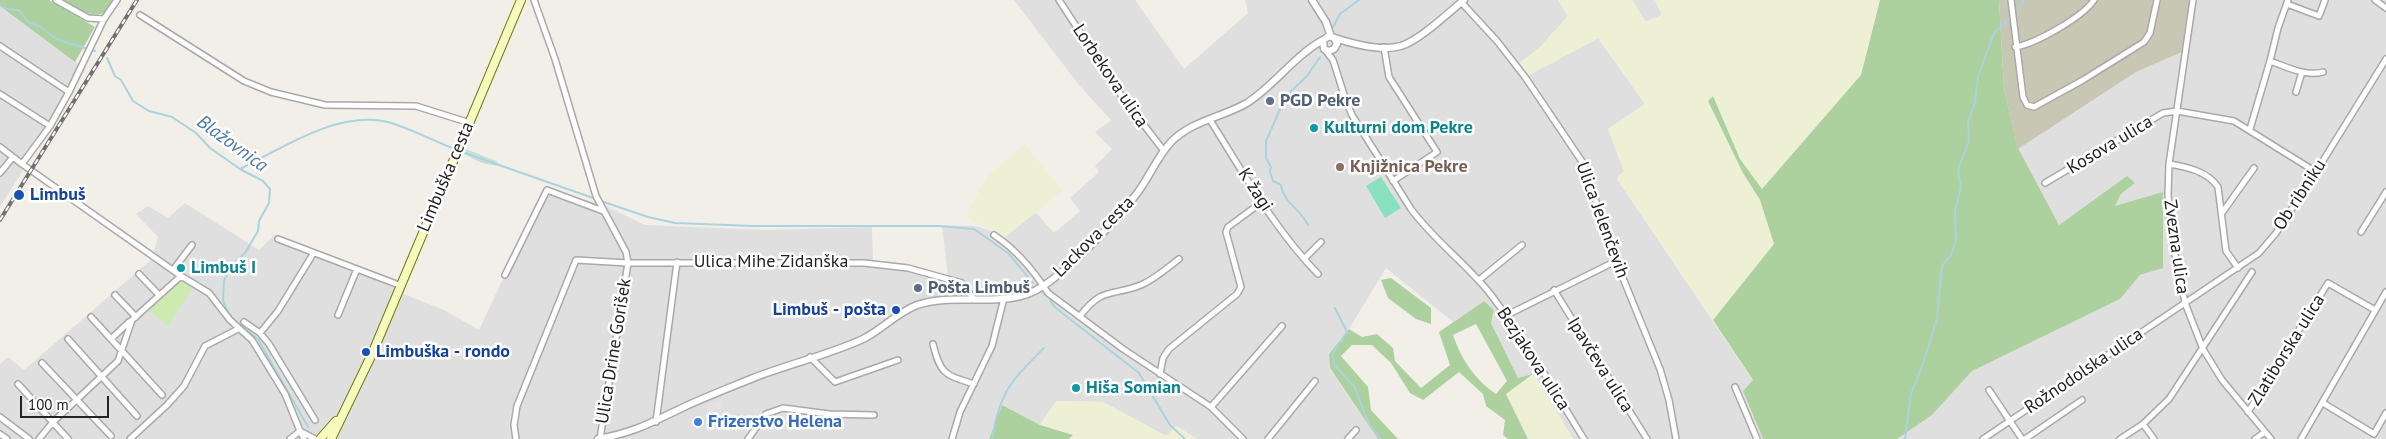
<!DOCTYPE html>
<meta charset="utf-8">
<style>
body{margin:0}
#map{position:relative;width:2386px;height:439px;overflow:hidden;background:#f2efe9;font-family:"PT Sans",sans-serif}
canvas{display:block}
.scale{position:absolute;left:20px;top:396px;width:89px;height:22px;box-sizing:border-box;border:2px solid #222;border-top:0;padding-left:6px;font-size:15px;line-height:18px;white-space:nowrap;color:#222;-webkit-text-stroke:4px #fff;paint-order:stroke}
</style>
<div id="map">
<canvas width="2386" height="439"></canvas>
<div class="scale">100 m</div>
</div>
<script>
const ctx = document.querySelector('canvas').getContext('2d');
ctx.lineJoin = 'round';
function fillPath(path, color) { ctx.fillStyle = color; ctx.fill(path, 'evenodd'); }
function stroke(path, color, width, dash) { ctx.strokeStyle = color; ctx.lineWidth = width; ctx.lineCap = dash ? 'butt' : 'round'; ctx.setLineDash(dash || []); ctx.stroke(path); }
function write(font, color, halo, rows, align = 'center') {
  ctx.font = font + ' "PT Sans",sans-serif'; ctx.lineWidth = 5; ctx.setLineDash([]); ctx.textBaseline = 'middle'; ctx.strokeStyle = halo; ctx.fillStyle = color; for (const [text, x, y, turn = 0] of rows) {
    ctx.save(); ctx.translate(x, y); ctx.rotate((+turn || 0) * Math.PI / 180); ctx.textAlign = isNaN(turn) ? turn : align; if (halo) ctx.strokeText(text, 0, 0); ctx.fillText(text, 0, 0); ctx.restore();
  }
}
fillPath(new Path2D(`
 M1014,0H1135L1184,69L1248,13L1245,0H1558L1568,16L1540,47L1519,64L1527,76L1598,38L1645,104L1608,129L1624,171L1617,179L1753,381L1743,391L1763,439H1573L1534,374L1518,378L1491,323L1494,310L1484,301L1453,322L1386,268L1349,329L1329,354L1330,369L1378,439H1197L1176,426L1166,436L1103,402L1057,401L1040,425L1002,405L989,439H0V364L8,357L24,370L152,259L158,237L136,214L148,206L168,218L185,203L259,250L274,235L406,284L404,294L444,310L479,330L546,187L608,207L645,225L768,230L872,227L873,261L908,266L948,277L942,225L976,226L1003,235L1033,209L1054,233L1080,211L1070,198L1099,172L1095,166L1112,149L1095,132L1111,120L1079,85Z
 M1632,0H1655L1662,15L1645,22Z
 M2190,0H2386V439H1897L1932,415L1971,371L2120,299L2140,275L2163,268V193L2115,206L2121,194L2134,183L2127,177L2059,225L2018,149L2136,72L2182,52Z
 M0,6L86,69L0,207Z`), '#e0dfdf');
fillPath(new Path2D(`
 M1999,0H2190L2182,52L2136,72L2018,149L2004,89Z`), '#c7c7b4');
fillPath(new Path2D(`
 M1558,0H1632L1646,22L1662,15L1655,0H1880L1861,75L1762,189L1740,159L1713,97L1708,101L1743,173L1760,200L1774,244L1713,320L1617,178L1624,171L1608,129L1645,104L1599,38L1527,76L1518,64L1540,47L1568,16Z
 M1025,144L1063,191L1004,238L966,216L987,176Z
 M1533,374L1573,439H1528L1506,394Z
 M1056,401L1103,402L1166,436L1176,426L1197,439H1069L1072,436L1040,425Z`), '#eef0d5');
fillPath(new Path2D(`
 M181,281L193,287L168,326L148,310Z`), '#cdebb0');
fillPath(new Path2D(`
 M0,0H49L95,27L75,62L0,6Z
 M64,0H112L106,13C89,18 77,9 64,0Z
 M1880,0H1999L2004,89L2018,148L2059,225L2127,176L2135,183L2121,194L2115,206L2163,192V268L2140,275L2120,299L1972,371L1932,415L1897,439H1763L1743,391L1753,380L1713,320L1774,244L1760,200L1743,173L1708,101L1713,96L1740,159L1762,189L1861,75Z
 M1391,278L1431,308V324L1416,319L1388,298L1381,280Z
 M1484,301L1494,310L1491,323L1518,378L1533,374L1506,394L1528,439H1508L1503,435L1505,420L1486,406L1483,394L1459,372L1423,400L1410,393L1391,363L1372,345H1352L1341,356L1368,387L1371,410L1398,439H1378L1330,368L1329,354L1349,329L1362,337L1377,334L1393,348L1395,361L1421,388L1450,365L1439,332ZM1476,324L1507,381L1496,394C1475,380 1461,359 1453,335Z
 M1002,405L1040,425L1073,435L1069,439H989Z`), '#add19e');
fillPath(new Path2D(`
 M466,149L496,161L498,163L497,166L482,163L464,154Z`), '#c6e0d4');
fillPath(new Path2D(`
 M1381,177L1401,208L1385,218L1366,186Z`), '#88e0be');
fillPath(new Path2D(`
 M721,400L724,409L714,410V412L710,414L707,405Z`), '#e2e2e2');
stroke(new Path2D(`
 M0,5L6,9L19,10L28,22L40,27L58,40L95,51
 M2018,9L2024,0
 M1333,27L1340,14L1359,0
 M107,58L115,76L121,80L133,101L149,111L172,117L196,133L210,148L240,169L263,181L270,189L269,203L259,221L258,231L245,253L233,264L224,280L223,300L229,315
 M459,151L596,199
 M240,169C283,148 333,113 383,121C402,124 435,142 455,149
 M601,201L648,217L675,223L753,226H938L974,229L1008,253L1033,283
 M1308,225C1301,210 1283,202 1281,185L1273,181L1270,172L1271,167L1266,158V141L1286,96L1307,76L1320,57
 M1050,301L1057,309L1139,373L1170,425L1185,439
 M1335,308L1347,332L1333,353L1334,365L1354,386L1369,424L1381,439
 M237,323L258,339L308,427
 M992,439C1000,391 1011,381 1044,348
 M1905,439L1911,394L1925,358L1937,318L1942,266L1951,255L1956,240L1955,211L1961,187L1958,170L1969,141L1968,123L1975,102L1978,77L1994,33L2009,19`), '#aad3df', 2);
const minor = new Path2D(`
 M56,0L88,18L104,19
 M534,0L555,59L596,196L626,252L628,263L600,439
 M1059,0L1123,98L1164,151
 M2011,0L2023,97L2027,105L2034,107L2083,80L2144,42L2150,33L2157,0
 M2193,0L2169,164L2168,195L2171,235L2185,303L2203,349L2222,380L2271,439
 M2375,0L2386,8
 M1461,2L1497,41L1525,77L1583,163L1616,261L1660,369L1669,400L1676,439
 M2287,4L2319,16L2325,0
 M140,15L244,81L271,92L325,105L416,106L470,123
 M0,46L69,92
 M1384,47L1389,77L1437,152L1393,181
 M2015,47C2035,44 2083,17 2094,0
 M1326,51L1333,60L1346,101L1352,115L1411,209C1433,239 1464,262 1488,291C1524,337 1553,389 1584,439
 M2270,61C2287,67 2306,77 2323,72
 M2296,92L2302,72
 M0,94L50,126
 M1210,120C1243,172 1274,229 1318,274
 M2250,129L2270,61L2278,28L2288,0
 M0,147L13,157
 M22,164L181,276L209,293L230,320L252,340L285,394L300,431L315,439
 M2169,164C2187,167 2207,171 2218,187L2226,251L2238,268
 M0,173L13,157L22,164L50,126L69,92L104,19L117,0
 M2045,183L2163,113L2177,111L2234,121L2316,172
 M2222,213L2254,168
 M2361,232L2386,192
 M994,235C1017,250 1034,271 1048,293L1123,349L1211,407L1243,439
 M278,239L399,285
 M1304,259L1321,242
 M173,270L192,245
 M139,274L159,295
 M505,275L547,190L603,211
 M1479,280L1522,245
 M1554,290L1647,439
 M115,295L136,317
 M338,315L357,269
 M1507,315L1616,261
 M1080,316C1103,286 1111,297 1141,285C1155,279 1167,268 1179,259
 M91,317L162,395
 M244,322L260,333L269,344L315,420
 M260,333L278,311L313,254
 M68,339L137,416
 M111,339L129,322
 M933,344C940,374 945,375 974,384
 M810,357L835,382L898,360
 M42,363L111,436
 M1160,374L1163,358L1169,349L1237,294L1241,287L1226,232L1228,227L1262,202
 M18,384L68,439
 M1735,387L1757,439
 M1989,390L2022,439
 M2323,403L2374,434L2386,413
 M1211,407L1282,326
 M2248,412L2328,283L2375,310
 M0,417L29,439
 M656,422L677,262
 M2143,424L2154,439
 M0,434L7,439
 M39,439L53,422L118,361L132,320L181,276
 M130,439L167,405L184,386L205,346L238,329
 M290,439L300,431L304,439
 M516,439L514,425L517,406L576,260L628,263H864L908,268L962,283L973,298
 M748,439L766,414L783,408L829,414L874,415
 M952,439L960,412L992,346L1004,298
 M1268,439L1315,381
 M1348,439L1356,430
 M1983,439L2259,253L2276,233L2316,172L2386,59
 M2025,439L2082,400
 M2120,439L2143,424L2169,399L2252,272
 M2255,439L2265,432
 M2301,439L2386,292`);
const tertiary = new Path2D(`
 M1312,0L1326,22L1331,37
 M1334,38L1337,44L1334,49L1329,51L1324,49L1323,40L1329,36C1349,43 1380,52 1401,46C1420,40 1448,13 1464,0
 M598,439C636,432 652,422 686,406C708,396 731,387 753,378C789,364 828,355 863,339C882,330 896,313 917,305C957,291 1007,311 1043,286C1071,268 1118,219 1138,192C1150,176 1157,157 1171,142C1191,121 1223,117 1247,103C1275,85 1294,56 1323,40`);
const secondary = new Path2D(`
 M321,438L336,421
 M331,439L372,354L521,0`);
stroke(minor, '#a9a9a9', 8);
stroke(tertiary, '#a9a9a9', 9);
stroke(secondary, '#707d05', 10);
stroke(minor, '#fff', 5);
stroke(tertiary, '#fff', 6);
stroke(secondary, '#f7fabf', 8);
const rail = new Path2D(`
 M0,220L137,0`);
stroke(rail, '#707070', 4);
stroke(rail, '#fff', 2, [5.5]);
for (const [x, y, r, color] of [
 [1270,101,5,"#5c6f8a"],
 [1314,128,5,"#0f9aa8"],
 [1340,167,5,"#8d6e63"],
 [19,195,6,"#1a4fb4"],
 [181,268,5,"#0f9aa8"],
 [918,288,5,"#5c6f8a"],
 [896,310,5,"#1a4fb4"],
 [366,352,5,"#1a4fb4"],
 [1076,388,5,"#0f9aa8"],
 [698,422,5,"#3f7fe0"]
]) { const dot = new Path2D(); dot.arc(x, y, r, 0, 2 * Math.PI); ctx.fillStyle = color; ctx.fill(dot); stroke(dot, '#fff', 2); }
write('18px', '#222', '#fff', [
 ["Lorbekova ulica",1110,76,56],
 ["Kosova ulica",2110,145,-31],
 ["Limbuška cesta",446,177,-67],
 ["K žagi",1255,190,57],
 ["Ob ribniku",2300,195,-57],
 ["Ulica Jelenčevih",1602,220,70],
 ["Lackova cesta",1094,237,-45],
 ["Zvezna ulica",2176,247,82],
 ["Ulica Mihe Zidanška",771,262],
 ["Zlatiborska ulica",2287,350,-58],
 ["Ulica Drine Gorišek",614,351,-81],
 ["Bezjakova ulica",1533,359,57],
 ["Ipavčeva ulica",1600,365,58],
 ["Rožnodolska ulica",2084,371,-34]
]);
write('bold 18px', '#4e5e75', '#fff', [
 ["PGD Pekre",1280,101],
 ["Pošta Limbuš",928,288]
], 'left');
write('bold 18px', '#0d838f', '#fff', [
 ["Kulturni dom Pekre",1324,128],
 ["Limbuš I",191,268],
 ["Hiša Somian",1086,388]
], 'left');
write('bold 18px', '#785e54', '#fff', [
 ["Knjižnica Pekre",1350,167]
], 'left');
write('bold 18px', '#164399', '#fff', [
 ["Limbuš",30,195],
 ["Limbuš - pošta",886,310,"right"],
 ["Limbuška - rondo",376,352]
], 'left');
write('bold 18px', '#366cbe', '#fff', [
 ["Frizerstvo Helena",708,422]
], 'left');
write('italic 19px', '#4a7aab', '#fff', [
 ["Blažovnica",232,144,36]
]);
</script>
